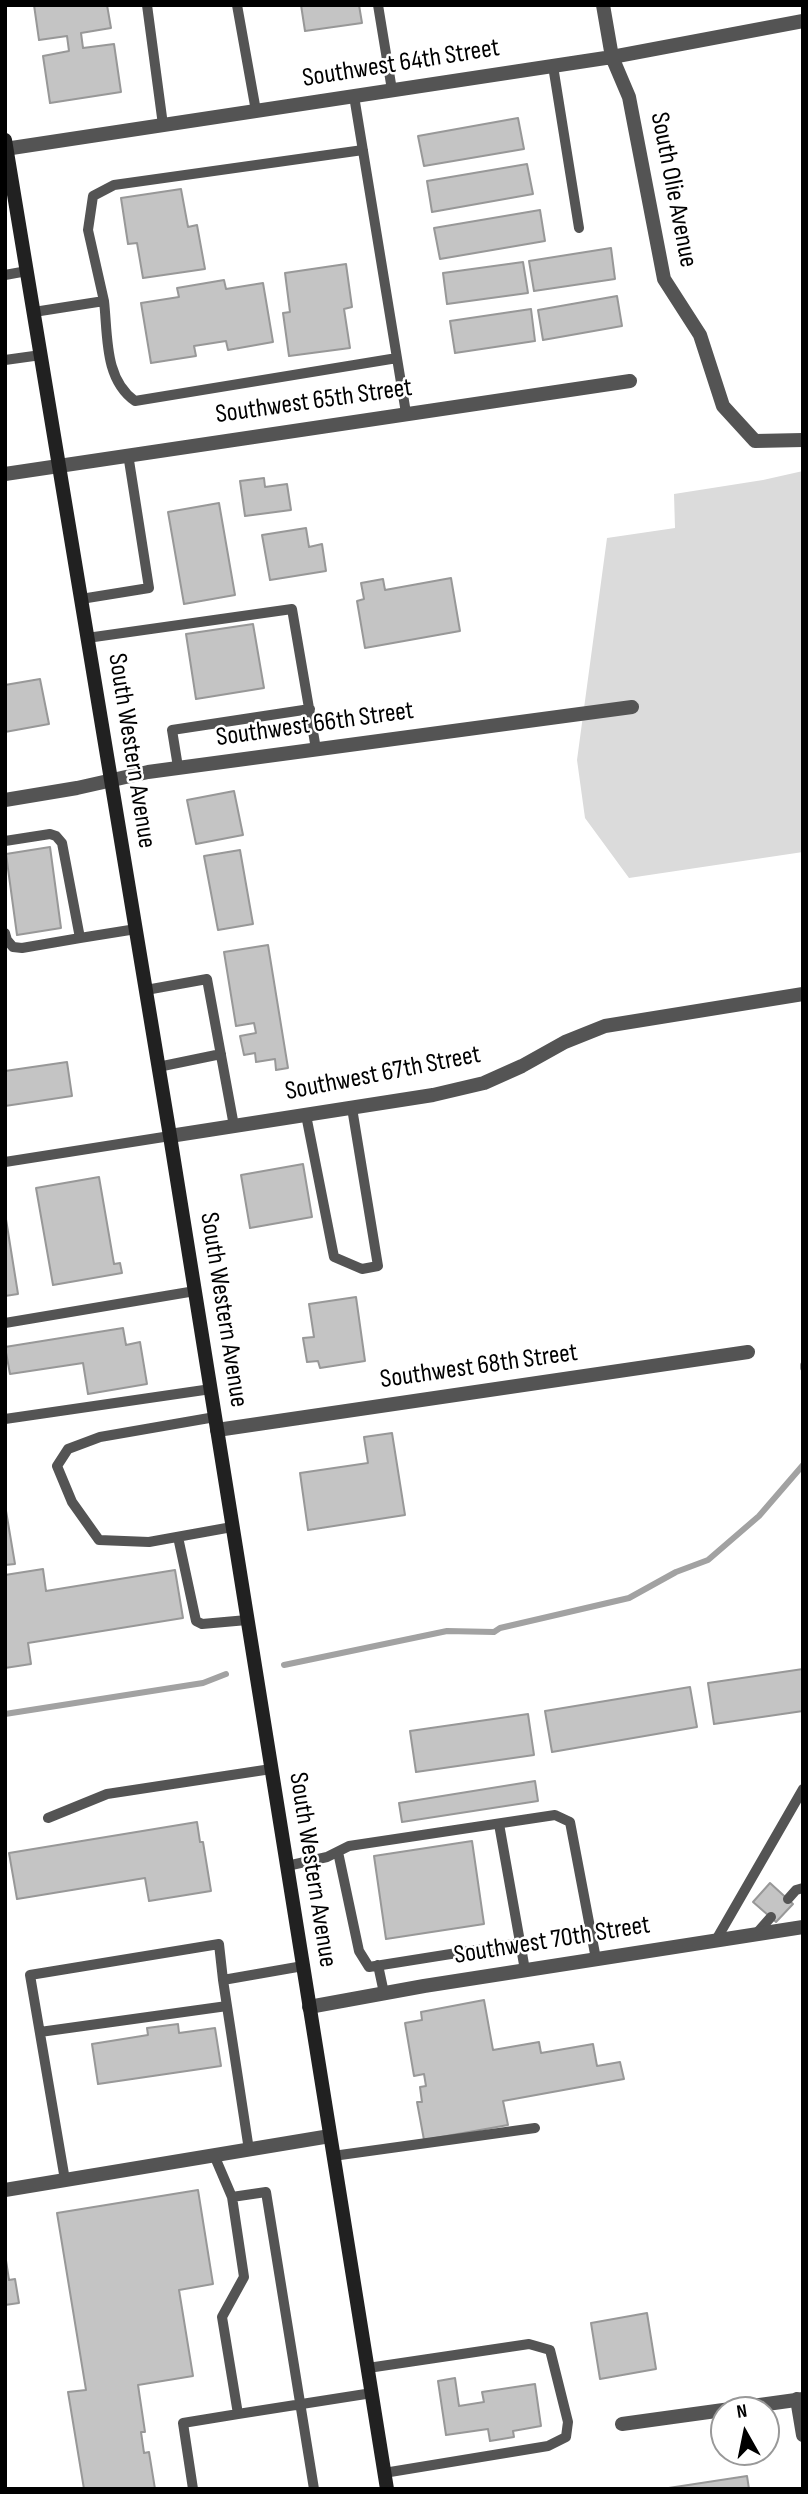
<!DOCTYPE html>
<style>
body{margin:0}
#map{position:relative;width:808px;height:2494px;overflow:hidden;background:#fff;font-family:"Sofia Sans Condensed",sans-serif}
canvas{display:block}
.frame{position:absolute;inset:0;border:7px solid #000;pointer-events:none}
.north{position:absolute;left:710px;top:2396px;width:70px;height:70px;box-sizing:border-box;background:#fff;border:2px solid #999;border-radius:50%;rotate:351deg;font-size:19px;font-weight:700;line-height:28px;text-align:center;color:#000}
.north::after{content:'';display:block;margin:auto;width:24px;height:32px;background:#000;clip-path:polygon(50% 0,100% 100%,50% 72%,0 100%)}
</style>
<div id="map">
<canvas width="808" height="2494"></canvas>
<div class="frame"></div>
<div class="north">N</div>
</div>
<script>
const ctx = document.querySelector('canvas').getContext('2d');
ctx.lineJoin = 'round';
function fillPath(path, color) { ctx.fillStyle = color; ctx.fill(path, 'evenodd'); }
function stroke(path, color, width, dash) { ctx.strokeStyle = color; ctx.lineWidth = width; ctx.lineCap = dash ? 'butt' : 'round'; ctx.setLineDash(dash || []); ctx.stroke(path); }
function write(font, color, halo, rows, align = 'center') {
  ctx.font = font + ' "Sofia Sans Condensed",sans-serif'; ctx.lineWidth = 5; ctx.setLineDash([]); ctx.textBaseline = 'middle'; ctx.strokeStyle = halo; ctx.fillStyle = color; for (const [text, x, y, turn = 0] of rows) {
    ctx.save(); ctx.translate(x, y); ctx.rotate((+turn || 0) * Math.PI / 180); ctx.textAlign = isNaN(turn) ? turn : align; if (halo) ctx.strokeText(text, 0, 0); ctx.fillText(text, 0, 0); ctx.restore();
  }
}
fillPath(new Path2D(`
 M803,471V852L629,878L585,818L577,760L607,538L675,528L674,494L763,480Z`), '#dbdbdb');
stroke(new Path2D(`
 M803,1365V1368
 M284,1665L447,1631L494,1632L500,1628L629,1598L676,1572L708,1560L759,1516L803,1465
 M5,1714L203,1683L226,1674`), '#a2a2a2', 6);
const building = new Path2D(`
 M34,5H107L111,28L81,33L83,48L114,44L121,92L50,103L43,56L69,51L67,36L39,40Z
 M301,5H359L362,23L305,31Z
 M518,118L524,149L424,166L418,136Z
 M527,164L533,194L432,212L427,181Z
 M181,189L188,227L197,225L205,269L143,278L137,243L128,244L121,198Z
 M540,210L545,241L440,259L434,228Z
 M611,248L615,279L534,291L529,261Z
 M523,262L528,293L447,304L443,273Z
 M346,264L352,307L344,309L350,348L289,356L283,313L290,312L285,273Z
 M224,280L226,289L263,283L273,342L228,350L226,341L194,346L196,356L151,363L141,303L179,297L177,288Z
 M617,296L622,326L543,340L538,310Z
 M531,309L535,341L455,353L450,321Z
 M264,478L265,487L287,484L291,510L245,516L240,481Z
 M219,503L235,595L184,604L168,512Z
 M306,528L309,547L322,544L326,571L270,580L262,535Z
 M451,578L460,631L365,648L357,601L364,599L361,583L383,579L385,590Z
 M253,624L264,688L196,699L186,634Z
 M40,679L49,724L5,732V685Z
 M234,791L243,835L196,844L187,800Z
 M50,847L61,928L17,935L6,854Z
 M240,850L253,924L218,930L204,856Z
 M268,945L288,1068L276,1070L275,1059L256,1062L255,1053L244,1055L240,1036L256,1033L254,1023L236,1026L224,952Z
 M67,1062L72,1096L5,1106V1071Z
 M303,1164L312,1217L250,1228L241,1175Z
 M99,1177L114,1264L120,1263L122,1273L53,1285L36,1188Z
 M5,1213L18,1294L5,1296Z
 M356,1297L365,1361L320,1368L318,1361L307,1362L303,1338L314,1337L309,1304Z
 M123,1328L126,1345L140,1342L147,1384L88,1394L83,1363L10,1374L5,1347Z
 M392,1433L405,1515L308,1530L300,1473L368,1463L364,1437Z
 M5,1505L15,1564L5,1565Z
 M43,1569L46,1591L175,1570L183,1618L28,1643L31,1664L5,1668V1575Z
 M803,1669V1711L714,1724L708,1683Z
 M690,1687L697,1727L552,1752L545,1711Z
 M528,1714L534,1755L416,1772L410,1731Z
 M535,1781L538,1801L402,1822L399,1803Z
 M197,1822L200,1842H203L211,1891L149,1901L145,1878L17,1899L9,1853Z
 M472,1841L484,1924L386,1939L374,1856Z
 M770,1883L793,1904L776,1922L753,1902Z
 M484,2000L493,2050L539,2042L541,2053L593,2044L597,2066L620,2062L624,2079L503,2101L508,2125L424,2140L417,2102H422L420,2087L426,2086L424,2074L414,2076L405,2023L422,2020L421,2012Z
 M178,2024L179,2033L215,2028L221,2066L98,2084L92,2044L148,2035L147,2028Z
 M198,2190L213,2284L179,2290L193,2376L138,2385L145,2432H141L144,2453L149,2452L155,2489H84L68,2392L86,2390L57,2213Z
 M5,2254L9,2280L15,2279L19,2303L5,2305Z
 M647,2313L656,2369L600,2379L591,2323Z
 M455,2378L459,2406L484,2402L482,2392L535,2384L541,2426L513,2431L514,2437L490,2441L488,2429L446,2435L438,2381Z
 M747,2476L749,2489H662Z`);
fillPath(building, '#c4c4c4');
stroke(building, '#989898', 2);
stroke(new Path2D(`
 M147,5L163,125
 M237,5L256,111
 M378,5L392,90
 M553,66L579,228
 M354,96L406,413
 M5,275L27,271
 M104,301C108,336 104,379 135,401L397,358
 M34,312L104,301L88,230L93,196L114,185L363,150
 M5,360L41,355
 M81,599L149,588L128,454
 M87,638L292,609L316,749
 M178,767L172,730L310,709
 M5,841L50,834L56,836L62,843L80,938L136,929
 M5,933L7,940L13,947L22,948L80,938
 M146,990L207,979L234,1126
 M158,1067L221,1054
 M306,1115L334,1257L362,1269L378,1266L352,1108
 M5,1162L170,1136
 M5,1323L195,1291
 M215,1417L100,1437L68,1449L57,1466L72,1502L99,1540L149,1542L232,1527
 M5,1419L211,1389
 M178,1537L196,1621L202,1624L247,1620
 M48,1818L107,1794L271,1769
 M499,1824L525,1970
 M338,1852L359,1951L369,1967L520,1943
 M287,1866L327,1857L349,1846L555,1815L570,1822L596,1959
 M788,1899L796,1890L803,1888
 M756,1934L771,1917
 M716,1940L803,1789
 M378,1965L384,1993
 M40,2032L227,2006
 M249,2150L223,1980L303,1966
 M333,2156L535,2128
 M65,2180L30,1975L219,1944L223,1980
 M232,2197L266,2192L314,2489
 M368,2368L529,2344L550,2350L568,2422L566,2437L548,2446L384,2473
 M238,2414L372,2393
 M193,2489L183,2423L238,2414L222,2317L244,2277L232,2197L214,2155`), '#545454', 10);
stroke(new Path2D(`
 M603,5L612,57L629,97L664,279L700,335L723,406L755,441L803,440
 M5,149L612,57L803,21
 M5,474L630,381
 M5,800L77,788L148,772L632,707
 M170,1136L433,1095L484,1083L522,1066L565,1042L605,1026L803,994
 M217,1430L748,1352
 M309,2007L424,1986L803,1927
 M5,2190L330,2136
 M797,2399L803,2435
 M622,2424L803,2399`), '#545454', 14);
stroke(new Path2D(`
 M5,140L170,1136L387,2489`), '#212121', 14);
write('26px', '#000', '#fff', [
 ["Southwest 64th Street",401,64,-9],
 ["South Olie Avenue",673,190,79],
 ["Southwest 65th Street",314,402,-8],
 ["Southwest 66th Street",315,725,-8],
 ["South Western Avenue",131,751,81],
 ["Southwest 67th Street",383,1074,-11],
 ["South Western Avenue",223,1310,81],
 ["Southwest 68th Street",479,1367,-8],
 ["South Western Avenue",312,1870,81],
 ["Southwest 70th Street",552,1941,-9]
]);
</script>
